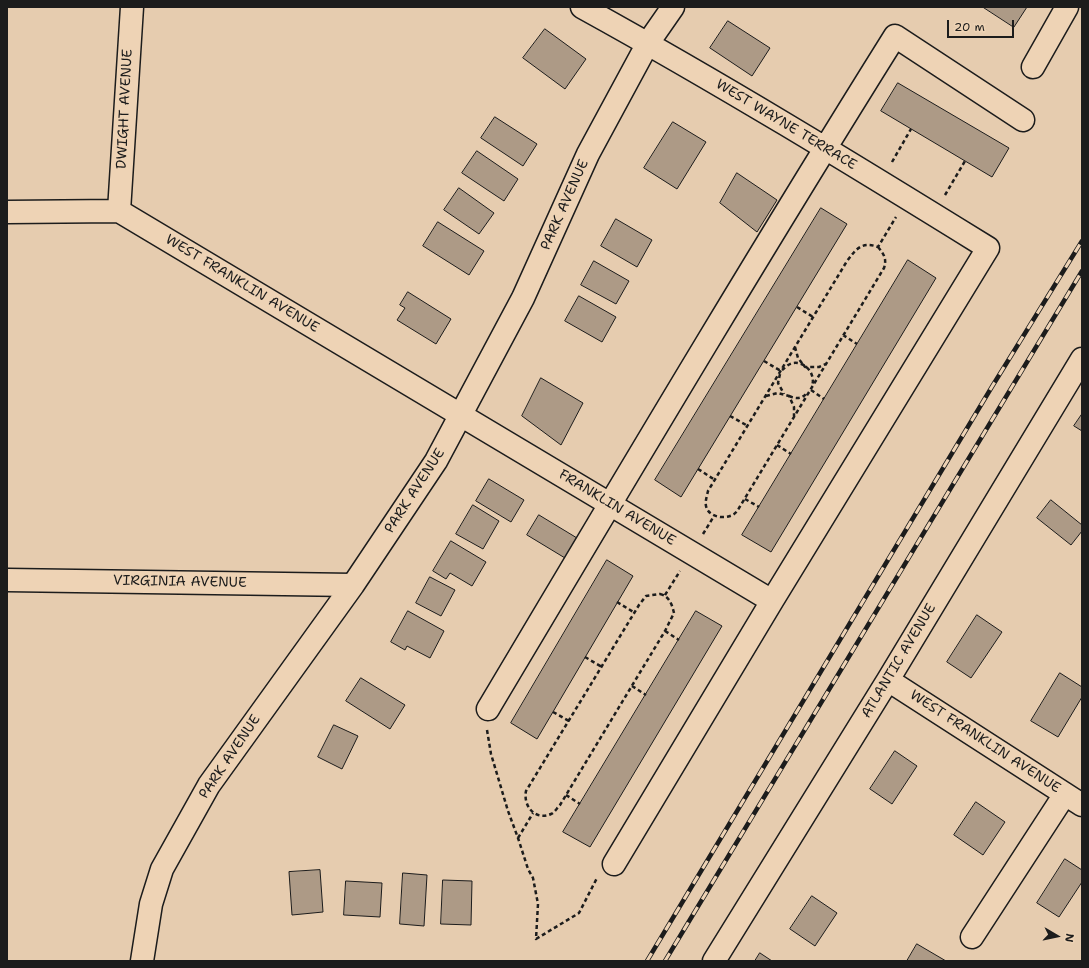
<!DOCTYPE html>
<style>
body{margin:0}
#map{position:relative;width:1089px;height:968px;overflow:hidden;background:#e6ccaf;font-family:"Shantell Sans",sans-serif}
canvas{display:block}
.frame{position:absolute;inset:0;border:8px solid #1c1c1c;pointer-events:none}
.north{position:absolute;left:1037px;top:916px;width:40px;height:40px;-webkit-text-stroke:3px #eed3b5;paint-order:stroke;rotate:99deg;font-size:11px;font-weight:700;line-height:16px;text-align:center;color:#1c1c1c}
.north::after{content:'';display:block;margin:auto;width:14px;height:18px;background:#1c1c1c;clip-path:polygon(50% 0,100% 100%,50% 72%,0 100%)}
.scale{position:absolute;left:947px;top:20px;width:67px;height:18px;box-sizing:border-box;border:2px solid #1c1c1c;border-top:0;padding-left:5px;font-size:12px;line-height:14px;white-space:nowrap;color:#1c1c1c;-webkit-text-stroke:3px #eed3b5;paint-order:stroke}
</style>
<div id="map">
<canvas width="1089" height="968"></canvas>
<div class="frame"></div>
<div class="north">N</div>
<div class="scale">20 m</div>
</div>
<script>
const ctx = document.querySelector('canvas').getContext('2d');
ctx.lineJoin = 'round';
function fillPath(path, color) { ctx.fillStyle = color; ctx.fill(path, 'evenodd'); }
function stroke(path, color, width, dash) { ctx.strokeStyle = color; ctx.lineWidth = width; ctx.lineCap = dash ? 'butt' : 'round'; ctx.setLineDash(dash || []); ctx.stroke(path); }
function write(font, color, halo, rows, align = 'center') {
  ctx.font = font + ' "Shantell Sans",sans-serif'; ctx.lineWidth = 3; ctx.setLineDash([]); ctx.textBaseline = 'middle'; ctx.strokeStyle = halo; ctx.fillStyle = color; for (const [text, x, y, turn = 0] of rows) {
    ctx.save(); ctx.translate(x, y); ctx.rotate((+turn || 0) * Math.PI / 180); ctx.textAlign = isNaN(turn) ? turn : align; if (halo) ctx.strokeText(text, 0, 0); ctx.fillText(text, 0, 0); ctx.restore();
  }
}
const building = new Path2D(`
 M983,7H1027L1014,27Z
 M728,21L770,48L752,76L710,48Z
 M545,29L586,59L565,89L523,58Z
 M898,83L1009,148L992,177L881,111Z
 M495,117L537,144L523,166L481,138Z
 M673,122L706,142L677,189L644,168Z
 M477,151L518,179L504,201L462,173Z
 M737,173L777,200L757,232L720,203Z
 M459,188L494,213L479,234L444,210Z
 M821,208L847,224L681,497L655,480Z
 M616,219L652,240L637,267L601,246Z
 M438,222L484,251L469,275L423,246Z
 M908,260L936,278L771,552L742,535Z
 M594,261L629,281L616,304L581,285Z
 M408,292L451,319L436,344L397,320L405,308L400,305Z
 M579,296L616,317L602,342L565,321Z
 M541,378L583,403L561,445L522,416Z
 M1082,414V431L1074,426Z
 M489,479L524,500L511,522L476,501Z
 M1051,500L1082,525V531L1071,545L1037,518Z
 M473,505L499,521L483,549L456,534Z
 M539,515L577,538L565,558L527,535Z
 M451,541L486,562L472,586L450,573L446,579L433,571Z
 M607,560L633,576L537,739L511,723Z
 M430,577L455,590L441,616L416,603Z
 M408,611L444,631L430,658L407,646L405,650L391,642Z
 M696,611L722,626L590,847L563,832Z
 M977,615L1002,632L971,678L947,662Z
 M1060,673L1082,687V697L1058,737L1031,721Z
 M361,678L405,705L390,729L346,701Z
 M334,725L358,736L342,769L318,757Z
 M895,751L917,766L892,804L870,789Z
 M976,802L1005,822L983,855L954,835Z
 M1065,859L1082,870V882L1059,917L1037,903Z
 M320,870L323,912L292,915L289,872Z
 M403,873L427,875L424,926L400,924Z
 M443,880L472,881L471,925L441,924Z
 M346,881L382,883L380,917L344,915Z
 M812,896L837,913L815,946L790,929Z
 M917,944L946,961H907Z
 M760,953L772,961H755Z`);
fillPath(building, '#ad9a86');
stroke(building, '#1c1c1c', 1);
const minor = new Path2D(`
 M582,7C720,83 854,165 988,248L772,601L614,864
 M1033,67L1067,7
 M119,211L132,7
 M7,212L119,211L772,601
 M7,580L353,585
 M888,680L1082,805
 M488,709C622,484 756,258 895,36L1023,120
 M972,937L1065,794
 M142,961L151,904L162,869L209,785L353,585L436,461L523,298L588,154L648,43L673,7
 M714,961L888,680L1082,359`);
stroke(minor, '#1c1c1c', 25);
stroke(new Path2D(`
 M892,162L911,129
 M945,195L965,161
 M878,247C884,254 887,259 884,268L739,508C737,512 734,515 730,516C721,519 708,516 706,506C705,501 707,496 708,491L847,261C856,249 862,241 878,247L896,217
 M797,307L813,317
 M843,335L857,344
 M795,347L798,358L805,367H819L826,364
 M764,361L781,371
 M782,370C785,368 788,364 793,363C806,361 816,375 812,386
 M780,374L778,383L784,394
 M811,390L824,399
 M766,396L778,393L789,396L794,407V416
 M789,396C796,399 802,399 807,393
 M730,416L748,426
 M777,445L791,454
 M698,469L715,480
 M745,499L759,507
 M703,534L714,516
 M660,594C669,596 672,604 674,613L665,631L560,805C557,808 554,813 551,814C535,821 523,806 526,791L639,605L646,596Z
 M665,595L680,571
 M617,602L635,613
 M665,631L679,640
 M585,657L602,667
 M632,686L646,695
 M553,712L569,721
 M487,730L491,754L508,811L518,838L528,869L533,878L538,904L536,939L579,913L597,878
 M566,795L580,804
 M518,838L533,813`), '#1c1c1c', 2.5, [4, 3]);
stroke(minor, '#eed3b5', 22);
const rail = new Path2D(`
 M647,961L993,385L1082,241
 M665,961L1082,271`);
stroke(rail, '#1c1c1c', 4.5);
stroke(rail, '#eed3b5', 3, [9]);
write('14px', '#1c1c1c', '#eed3b5', [
 ["DWIGHT AVENUE",125,109,-87],
 ["WEST WAYNE TERRACE",786,125,31],
 ["PARK AVENUE",565,205,-66],
 ["WEST FRANKLIN AVENUE",242,284,31],
 ["PARK AVENUE",415,491,-57],
 ["FRANKLIN AVENUE",617,508,31],
 ["VIRGINIA AVENUE",180,582,1],
 ["ATLANTIC AVENUE",899,661,-59],
 ["WEST FRANKLIN AVENUE",985,742,33],
 ["PARK AVENUE",230,757,-56]
]);
</script>
